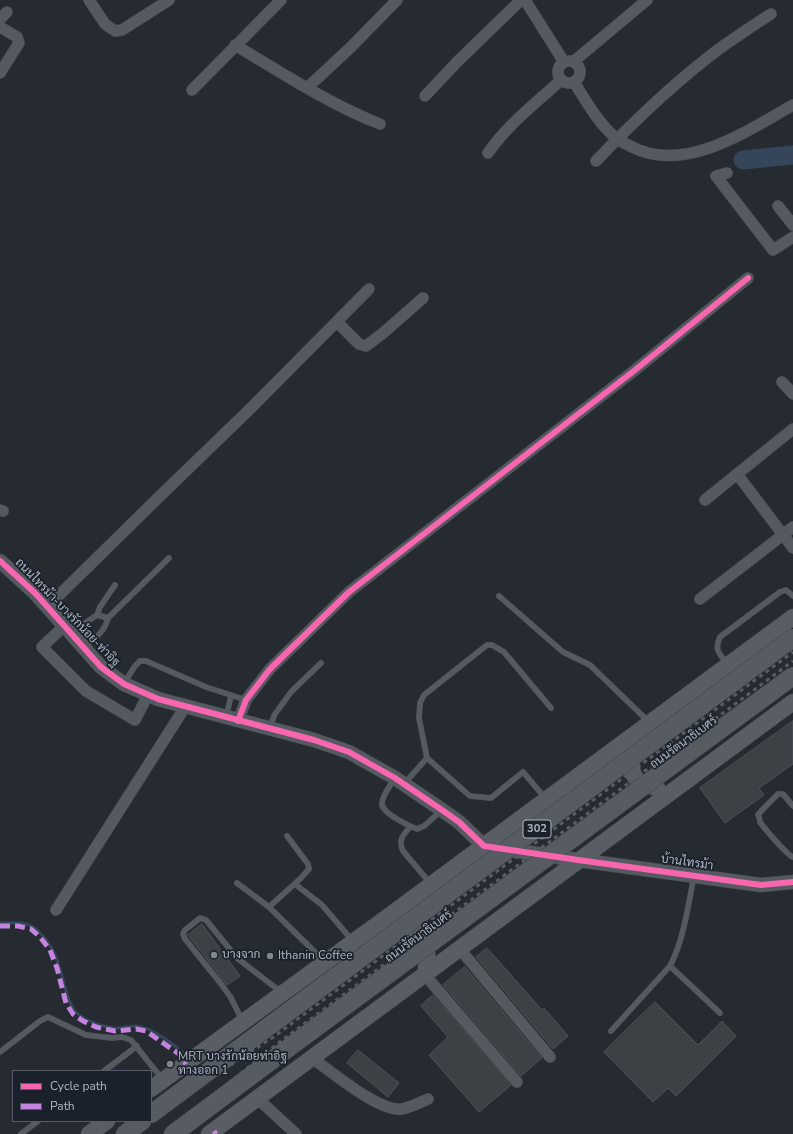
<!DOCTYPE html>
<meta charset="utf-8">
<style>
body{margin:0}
#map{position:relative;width:793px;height:1134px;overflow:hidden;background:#262b31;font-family:"Nunito Sans",sans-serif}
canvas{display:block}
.legend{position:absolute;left:12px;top:1070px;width:140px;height:52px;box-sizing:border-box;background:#1a212b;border:1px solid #565d68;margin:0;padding:5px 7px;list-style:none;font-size:12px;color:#afb7c3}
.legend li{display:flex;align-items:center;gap:8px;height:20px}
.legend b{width:20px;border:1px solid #565d68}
</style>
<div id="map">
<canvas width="793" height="1134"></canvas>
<ul class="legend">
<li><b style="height:5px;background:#f766af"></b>Cycle path</li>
<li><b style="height:5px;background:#c483df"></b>Path</li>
</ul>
</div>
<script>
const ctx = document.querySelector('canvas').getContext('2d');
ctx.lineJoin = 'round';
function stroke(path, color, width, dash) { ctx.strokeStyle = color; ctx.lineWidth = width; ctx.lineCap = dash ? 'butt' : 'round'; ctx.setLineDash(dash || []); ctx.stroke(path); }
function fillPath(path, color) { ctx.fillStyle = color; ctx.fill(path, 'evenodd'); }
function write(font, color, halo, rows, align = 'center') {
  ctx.font = font + ' "Nunito Sans",Sarabun,sans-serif'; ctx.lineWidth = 3.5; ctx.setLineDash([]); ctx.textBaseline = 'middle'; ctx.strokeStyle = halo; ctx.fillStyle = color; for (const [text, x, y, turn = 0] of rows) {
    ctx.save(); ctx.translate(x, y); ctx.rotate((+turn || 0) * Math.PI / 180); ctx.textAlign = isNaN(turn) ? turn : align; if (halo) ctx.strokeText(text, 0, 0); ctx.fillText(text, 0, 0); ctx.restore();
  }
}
stroke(new Path2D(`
 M0,923C10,923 24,921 33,927C35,928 38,931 40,933C55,947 59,965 64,984C67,994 69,1004 76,1012C85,1021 102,1027 115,1028C122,1028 129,1026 136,1026C151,1027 178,1046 187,1058`), '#35455a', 3);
stroke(new Path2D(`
 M743,160L793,155`), '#35455a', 19);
const building = new Path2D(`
 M793,721V764L759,788L764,795L725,823L700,788Z
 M202,924L240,976L227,985L188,935Z
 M487,948L542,1010L544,1008L568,1036L553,1049L476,957Z
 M465,967L542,1058L521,1076L443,985Z
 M433,995L511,1085L479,1112L429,1055L448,1037L421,1006Z
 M655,1002L698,1045L722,1021L736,1036L676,1096L668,1088L653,1102L604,1052Z
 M358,1050L399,1083L388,1097L347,1063Z`);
fillPath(building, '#3d4146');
stroke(building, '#4e5259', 1);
const service = new Path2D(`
 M499,596L563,652L590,665L650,723
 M97,615L100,607L115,585
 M72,632L97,615L108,618
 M83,648C94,639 105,632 108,618L169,558
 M727,664C719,653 714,650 720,637L780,592L786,590L793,596
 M124,683L135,666L140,661H146L206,687L246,700
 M226,717L231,696
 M269,728L275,714L291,692L321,663
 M395,778C391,785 382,795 382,804C382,813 409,826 417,829L424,826L442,810
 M404,784L427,758
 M546,799L523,772L491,798L470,796L427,758L419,718L420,703L424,695L487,645H492L504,652L551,708
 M793,806L783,794H778L762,810L758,815C759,816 760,821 760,822C764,828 788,856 793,857
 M410,827C403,835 398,840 403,851L430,883
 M287,836L308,864L309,869L301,878L269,907L324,961
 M237,883L269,907
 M295,884L322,905L352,940
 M670,966L720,1013
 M242,1020L231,998L222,985L185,939L183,934L185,930L200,918L206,920L237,958L281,992
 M611,1031L670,966C684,939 688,906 694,876
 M0,1052L40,1021L48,1017L86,1035L112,1038L122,1037L131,1040L163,1080
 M104,1071L137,1046
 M21,1134L38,1121`);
const minor = new Path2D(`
 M89,0L105,24L115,31L122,30L169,0
 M525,0L564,62
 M0,19L7,12
 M0,27L17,37L19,43L0,73
 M235,45C282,73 329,104 380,124
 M558 72a11 11 0 1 1 22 0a11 11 0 1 1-22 0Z
 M573,62L647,0
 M574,82C586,101 598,123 616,138C620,142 627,144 632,147C685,174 747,131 793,105
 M308,87L351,47L397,0
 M192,90L281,0
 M425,96L457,62L521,0
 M488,153C508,124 536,103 561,80
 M596,161C635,120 677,80 723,46C739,35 755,24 771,14
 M727,173L716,176L773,250L793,237
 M778,206L793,225
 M337,322L359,344L366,346L382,334L423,298
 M782,382L793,394
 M737,474L793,548
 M705,500L793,429
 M0,510L3,511
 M700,599L793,527
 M48,606L160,496L251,408L369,289
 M65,625L42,647L86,691L135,720L148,695
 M238,721L246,700L270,669L349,592L635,370L748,278
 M56,910L185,707
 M459,948L550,1057
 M425,975L517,1082
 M312,1058C332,1072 379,1112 402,1109C409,1108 421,1102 428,1099
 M257,1098L296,1134`);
const tertiary = new Path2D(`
 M0,561L35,593L101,667L124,684L158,699L314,740L349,752L395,778L442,810L459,822L484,846L578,860L761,885L793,882`);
const secondary = new Path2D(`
 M633,748C630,773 630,782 657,788
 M396,919C412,921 423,938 427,952C428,959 426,968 425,975
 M151,1089L386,918L793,617
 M89,1134L107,1121
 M209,1134L793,702`);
const primary = new Path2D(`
 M151,1114L280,1018
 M125,1134L142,1121
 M173,1134L303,1037`);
stroke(service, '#44474c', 6);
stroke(minor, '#44474c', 12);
stroke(tertiary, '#44474c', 15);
stroke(secondary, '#44474c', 17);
stroke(primary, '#43474e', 19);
stroke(service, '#555960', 5.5);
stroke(minor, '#555960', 11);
stroke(tertiary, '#555960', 14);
stroke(secondary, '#595d64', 16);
stroke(primary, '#575b62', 18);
stroke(new Path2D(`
 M151,1119L185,1095L272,1038L793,652
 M130,1134L148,1121
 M166,1134L277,1044L793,661`), '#595d63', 3, [4, 4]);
const primaryBridge = new Path2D(`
 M280,1018L793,638
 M303,1037L793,676`);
stroke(primaryBridge, '#43474e', 19, []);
stroke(primaryBridge, '#575b62', 18);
stroke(new Path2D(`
 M0,926H18L31,929L40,937L50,950L57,968L66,1003L73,1014L83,1021L96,1027L115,1031L136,1029L146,1031L179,1054L186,1064
 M214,1131L216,1134`), '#c483df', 5, [10, 5]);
stroke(new Path2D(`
 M0,561L35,593L101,667L124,684L158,699L314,740L349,752L395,778L442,810L459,822L484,846L578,860L761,885L793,882
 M238,721L246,700L270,669L349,592L635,370L748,278`), '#f766af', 6);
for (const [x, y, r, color] of [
 [214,955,4,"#7f8690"],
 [270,956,4,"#7f8690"],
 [170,1064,4,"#7f8690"]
]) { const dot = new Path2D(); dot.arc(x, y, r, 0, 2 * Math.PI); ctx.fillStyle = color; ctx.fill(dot); stroke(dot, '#1a212b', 1.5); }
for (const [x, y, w] of [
 [537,829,28]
]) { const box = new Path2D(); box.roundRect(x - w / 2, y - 9, w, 18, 3); ctx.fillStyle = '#1a212b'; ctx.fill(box); stroke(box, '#afb7c3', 1); }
write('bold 11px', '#afb7c3', null, [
 ["302",537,829]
]);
write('12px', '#afb7c3', '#1a212b', [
 ["ถนนไทรม้า-บางรักน้อย-ท่าอิฐ",67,613,46],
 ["ถนนรัตนาธิเบศร์",684,743,-36],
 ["บ้านไทรม้า",687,863,8],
 ["ถนนรัตนาธิเบศร์",419,937,-36]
]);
write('12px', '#afb7c3', '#1a212b', [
 ["บางจาก",222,955],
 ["Ithanin Coffee",278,956],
 ["MRT บางรักน้อยท่าอิฐ",178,1057],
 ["ทางออก 1",178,1071]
], 'left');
</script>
